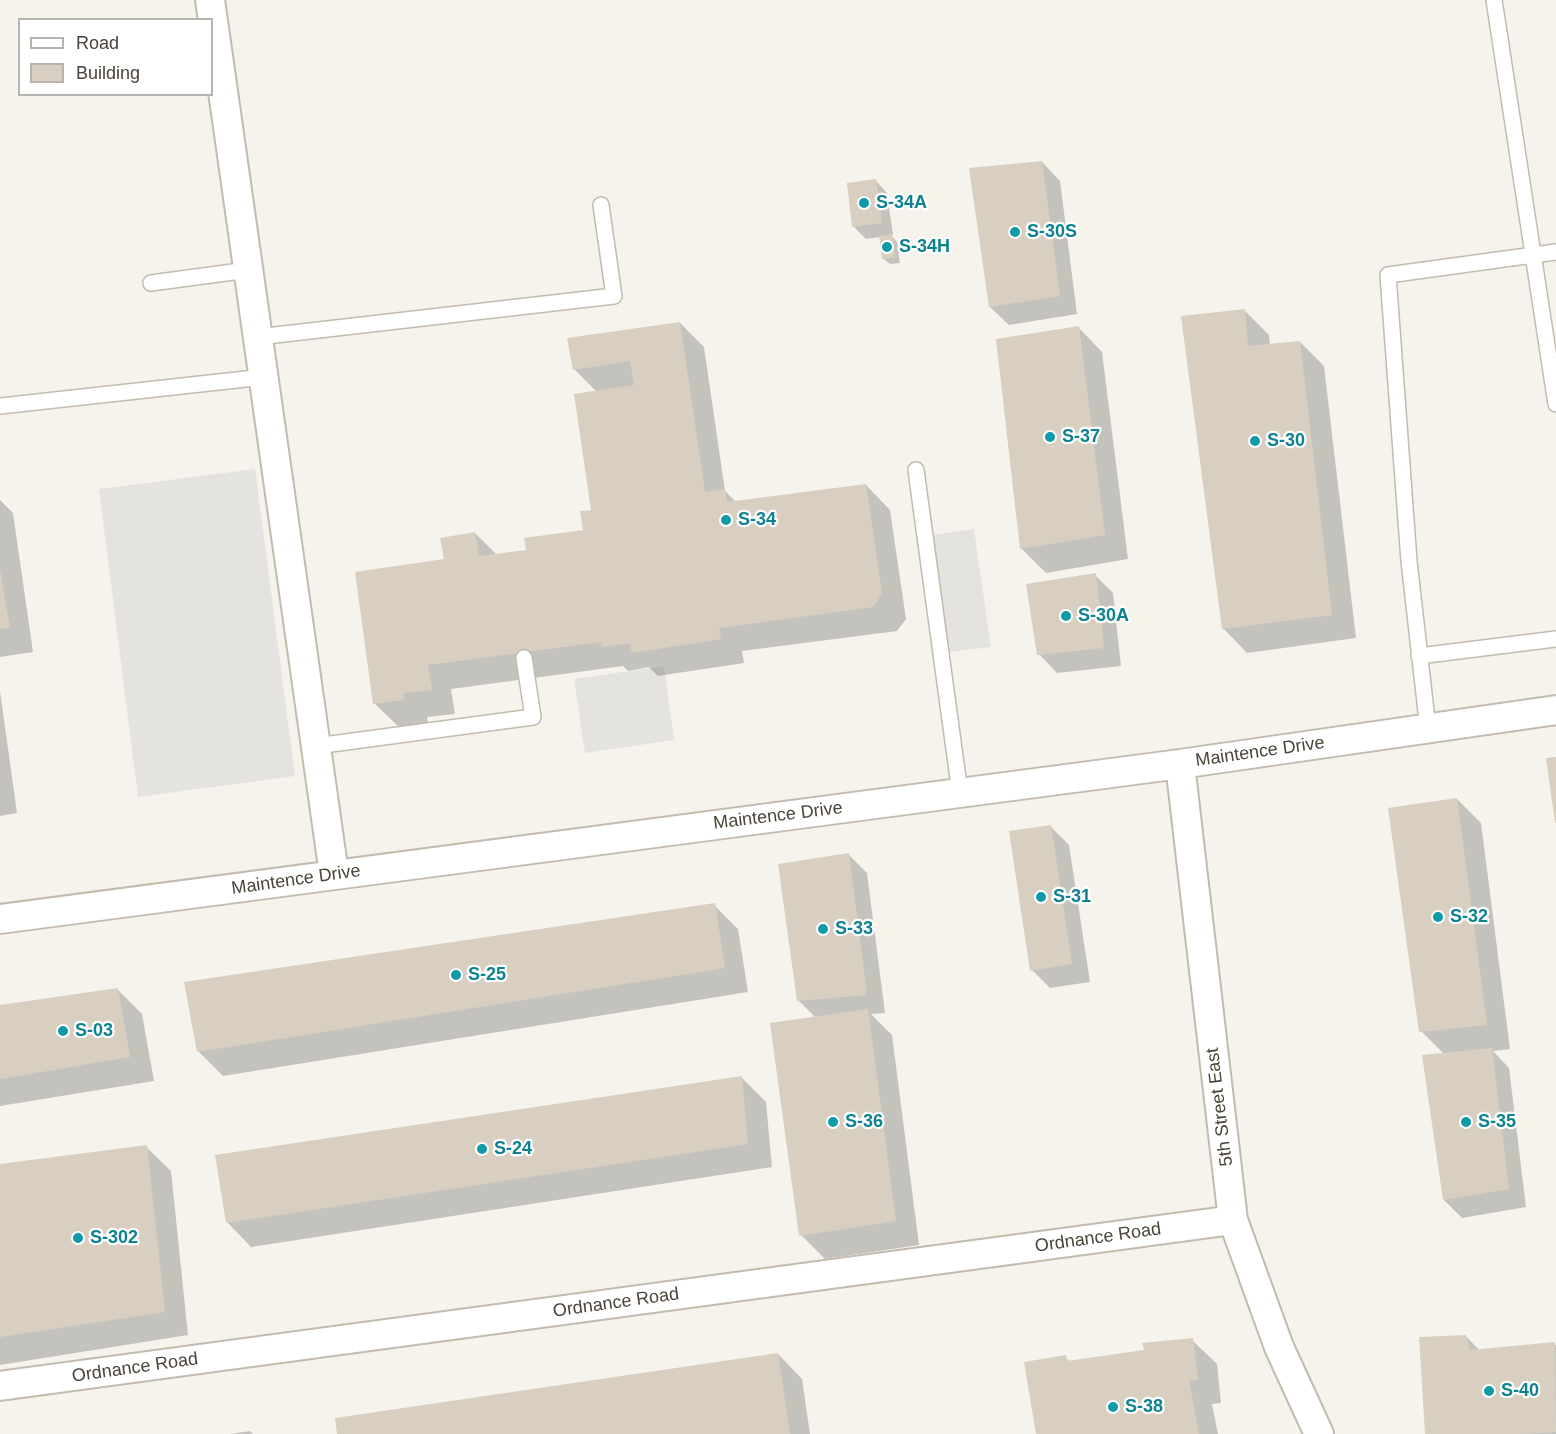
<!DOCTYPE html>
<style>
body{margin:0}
#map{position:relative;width:1556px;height:1434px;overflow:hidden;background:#f6f3ec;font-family:Arial,sans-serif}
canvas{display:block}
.legend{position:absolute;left:18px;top:18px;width:195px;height:78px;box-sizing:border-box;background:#fff;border:2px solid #b7b4b0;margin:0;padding:8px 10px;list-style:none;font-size:18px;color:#4b4439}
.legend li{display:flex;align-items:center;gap:12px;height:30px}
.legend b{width:30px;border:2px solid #b7b4b0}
</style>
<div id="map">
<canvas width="1556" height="1434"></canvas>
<ul class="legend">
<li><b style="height:8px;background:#fff"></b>Road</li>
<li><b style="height:16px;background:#d8cfc1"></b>Building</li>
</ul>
</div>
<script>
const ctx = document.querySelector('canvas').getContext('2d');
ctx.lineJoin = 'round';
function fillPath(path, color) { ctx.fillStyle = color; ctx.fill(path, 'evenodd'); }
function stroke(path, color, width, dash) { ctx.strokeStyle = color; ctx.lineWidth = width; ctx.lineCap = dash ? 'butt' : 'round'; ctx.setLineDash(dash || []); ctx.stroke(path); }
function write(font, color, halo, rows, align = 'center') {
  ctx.font = font + ' Arial,sans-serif'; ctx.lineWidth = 4.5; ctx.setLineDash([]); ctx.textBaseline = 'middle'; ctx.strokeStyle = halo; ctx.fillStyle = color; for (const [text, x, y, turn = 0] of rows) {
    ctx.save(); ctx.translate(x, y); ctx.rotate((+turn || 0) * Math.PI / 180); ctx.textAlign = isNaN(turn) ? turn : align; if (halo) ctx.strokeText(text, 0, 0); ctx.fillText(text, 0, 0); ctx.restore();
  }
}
fillPath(new Path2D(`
 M255,469L295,776L138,797L99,489Z
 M974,529L991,647L941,653L925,536Z
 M664,666L674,740L585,753L574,679Z`), '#e5e3e0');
fillPath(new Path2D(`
 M1042,162L1060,181L1077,314L1009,325L990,307Z
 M875,180L887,193L893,235H891L897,242L900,263L890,264L884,259L881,237L866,239L854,227Z
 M1245,311L1269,335L1270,345L1300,342L1324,366L1356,638L1247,653L1223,628Z
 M680,323L704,347L725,491L736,502L866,485L890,510L906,619L897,631L742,651L744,663L658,676L649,667L628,671L623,666L451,689L455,714L427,717L428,723L399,727L374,703L446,560L475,533L497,555L527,551L584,531L593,511L597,392L574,369Z
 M1078,327L1102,352L1128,559L1046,573L1022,549L997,340Z
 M0,500L13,513L33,652L0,657Z
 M1095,575L1113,593L1121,666L1057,673L1039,654Z
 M0,691L17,813L0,816Z
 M1457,799L1481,823L1510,1049L1493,1051L1509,1068L1526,1207L1462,1218L1444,1200V1054L1421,1031Z
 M1051,827L1069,845L1090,982L1050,988L1032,970Z
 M848,854L867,873L885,1013L871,1014L892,1035L919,1245L825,1259L801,1235L816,1018L799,1001Z
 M714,905L738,929L748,992L223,1076L199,1052L186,983Z
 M117,989L142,1014L154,1081L0,1106V1007Z
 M742,1078L766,1102L772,1167L251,1247L227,1222Z
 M146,1147L171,1171L188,1335L0,1365V1166Z
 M1466,1336L1480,1351L1556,1345V1434H1427Z
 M1192,1340L1217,1364L1221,1403L1212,1404L1218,1434H1037L1065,1357L1070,1362L1146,1351Z
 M778,1354L802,1379L810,1434H339Z
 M250,1431L253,1434H230Z`), '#0003');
fillPath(new Path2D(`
 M1042,161L1060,296L989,307L969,168Z
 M876,179L882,223L852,227L847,183Z
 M892,234L895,257L882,259L879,236Z
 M1245,309L1248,346L1300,341L1332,615L1222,629L1181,316Z
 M680,322L705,492L725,489L727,502L866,484L882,594L873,607L719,628L721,639L632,653L630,643L602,647L601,642L428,665L432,690L403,693L404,700L373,704L355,572L444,559L440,538L475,532L479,556L526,550L524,538L583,530L580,511L591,510L574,394L634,385L630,361L573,370L567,338Z
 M1079,326L1105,535L1020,549L996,339Z
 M0,570L10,628L0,629Z
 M1096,573L1104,648L1037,655L1026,584Z
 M1556,757V823H1555L1546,758Z
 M1457,798L1487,1025L1419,1032L1388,808Z
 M1051,825L1072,964L1030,971L1009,831Z
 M849,853L867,995L797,1001L778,864Z
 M715,903L725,968L197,1052L184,982Z
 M118,988L130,1057L0,1079V1005Z
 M868,1009L896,1221L799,1236L770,1023Z
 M1492,1048L1509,1189L1443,1200L1422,1055Z
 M742,1076L748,1144L226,1223L215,1155Z
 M147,1145L165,1312L0,1337V1164Z
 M1466,1335L1470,1350L1555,1342L1556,1432L1525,1434H1425L1419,1337Z
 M1193,1338L1198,1380H1189L1199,1434H1036L1024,1362L1066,1355L1067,1361L1144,1350L1142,1343Z
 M778,1353L790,1434H337L335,1418Z`), '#d8cfc1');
const service = new Path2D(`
 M1494,0L1556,404
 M151,283L248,270
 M258,337L614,296L601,205
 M0,406L264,377
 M916,470L960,793
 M1419,656L1556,639
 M1428,729L1409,561L1388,275L1556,252
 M316,746L533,717L524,658`);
const minor = new Path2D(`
 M210,0L334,874
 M1180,764L1233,1220L1279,1347L1319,1434
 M0,919L1180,764L1556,710
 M0,1386L1233,1220`);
stroke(service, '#c2bbae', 18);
stroke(minor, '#c2bbae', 32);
stroke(service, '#fff', 15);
stroke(minor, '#fff', 28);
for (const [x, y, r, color] of [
 [864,203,6,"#0f9aa8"],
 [1015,232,6,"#0f9aa8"],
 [887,247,6,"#0f9aa8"],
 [1050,437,6,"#0f9aa8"],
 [1255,441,6,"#0f9aa8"],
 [726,520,6,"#0f9aa8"],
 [1066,616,6,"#0f9aa8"],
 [1041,897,6,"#0f9aa8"],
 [1438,917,6,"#0f9aa8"],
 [823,929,6,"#0f9aa8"],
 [456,975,6,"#0f9aa8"],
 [63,1031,6,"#0f9aa8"],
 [833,1122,6,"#0f9aa8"],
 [1466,1122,6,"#0f9aa8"],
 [482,1149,6,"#0f9aa8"],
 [78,1238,6,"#0f9aa8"],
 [1489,1391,6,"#0f9aa8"],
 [1113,1407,6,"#0f9aa8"]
]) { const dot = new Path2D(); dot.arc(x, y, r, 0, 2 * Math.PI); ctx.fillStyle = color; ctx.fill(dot); stroke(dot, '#fff', 2); }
write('bold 18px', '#0d838f', '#fff', [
 ["S-34A",876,203],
 ["S-30S",1027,232],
 ["S-34H",899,247],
 ["S-37",1062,437],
 ["S-30",1267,441],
 ["S-34",738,520],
 ["S-30A",1078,616],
 ["S-31",1053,897],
 ["S-32",1450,917],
 ["S-33",835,929],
 ["S-25",468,975],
 ["S-03",75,1031],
 ["S-36",845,1122],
 ["S-35",1478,1122],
 ["S-24",494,1149],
 ["S-302",90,1238],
 ["S-40",1501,1391],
 ["S-38",1125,1407]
], 'left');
write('18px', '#4b4439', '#fff', [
 ["Maintence Drive",1260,752,-8],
 ["Maintence Drive",778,816,-7],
 ["Maintence Drive",296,880,-8],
 ["5th Street East",1220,1107,-97],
 ["Ordnance Road",1098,1238,-8],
 ["Ordnance Road",616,1303,-8],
 ["Ordnance Road",135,1368,-8]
]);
</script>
